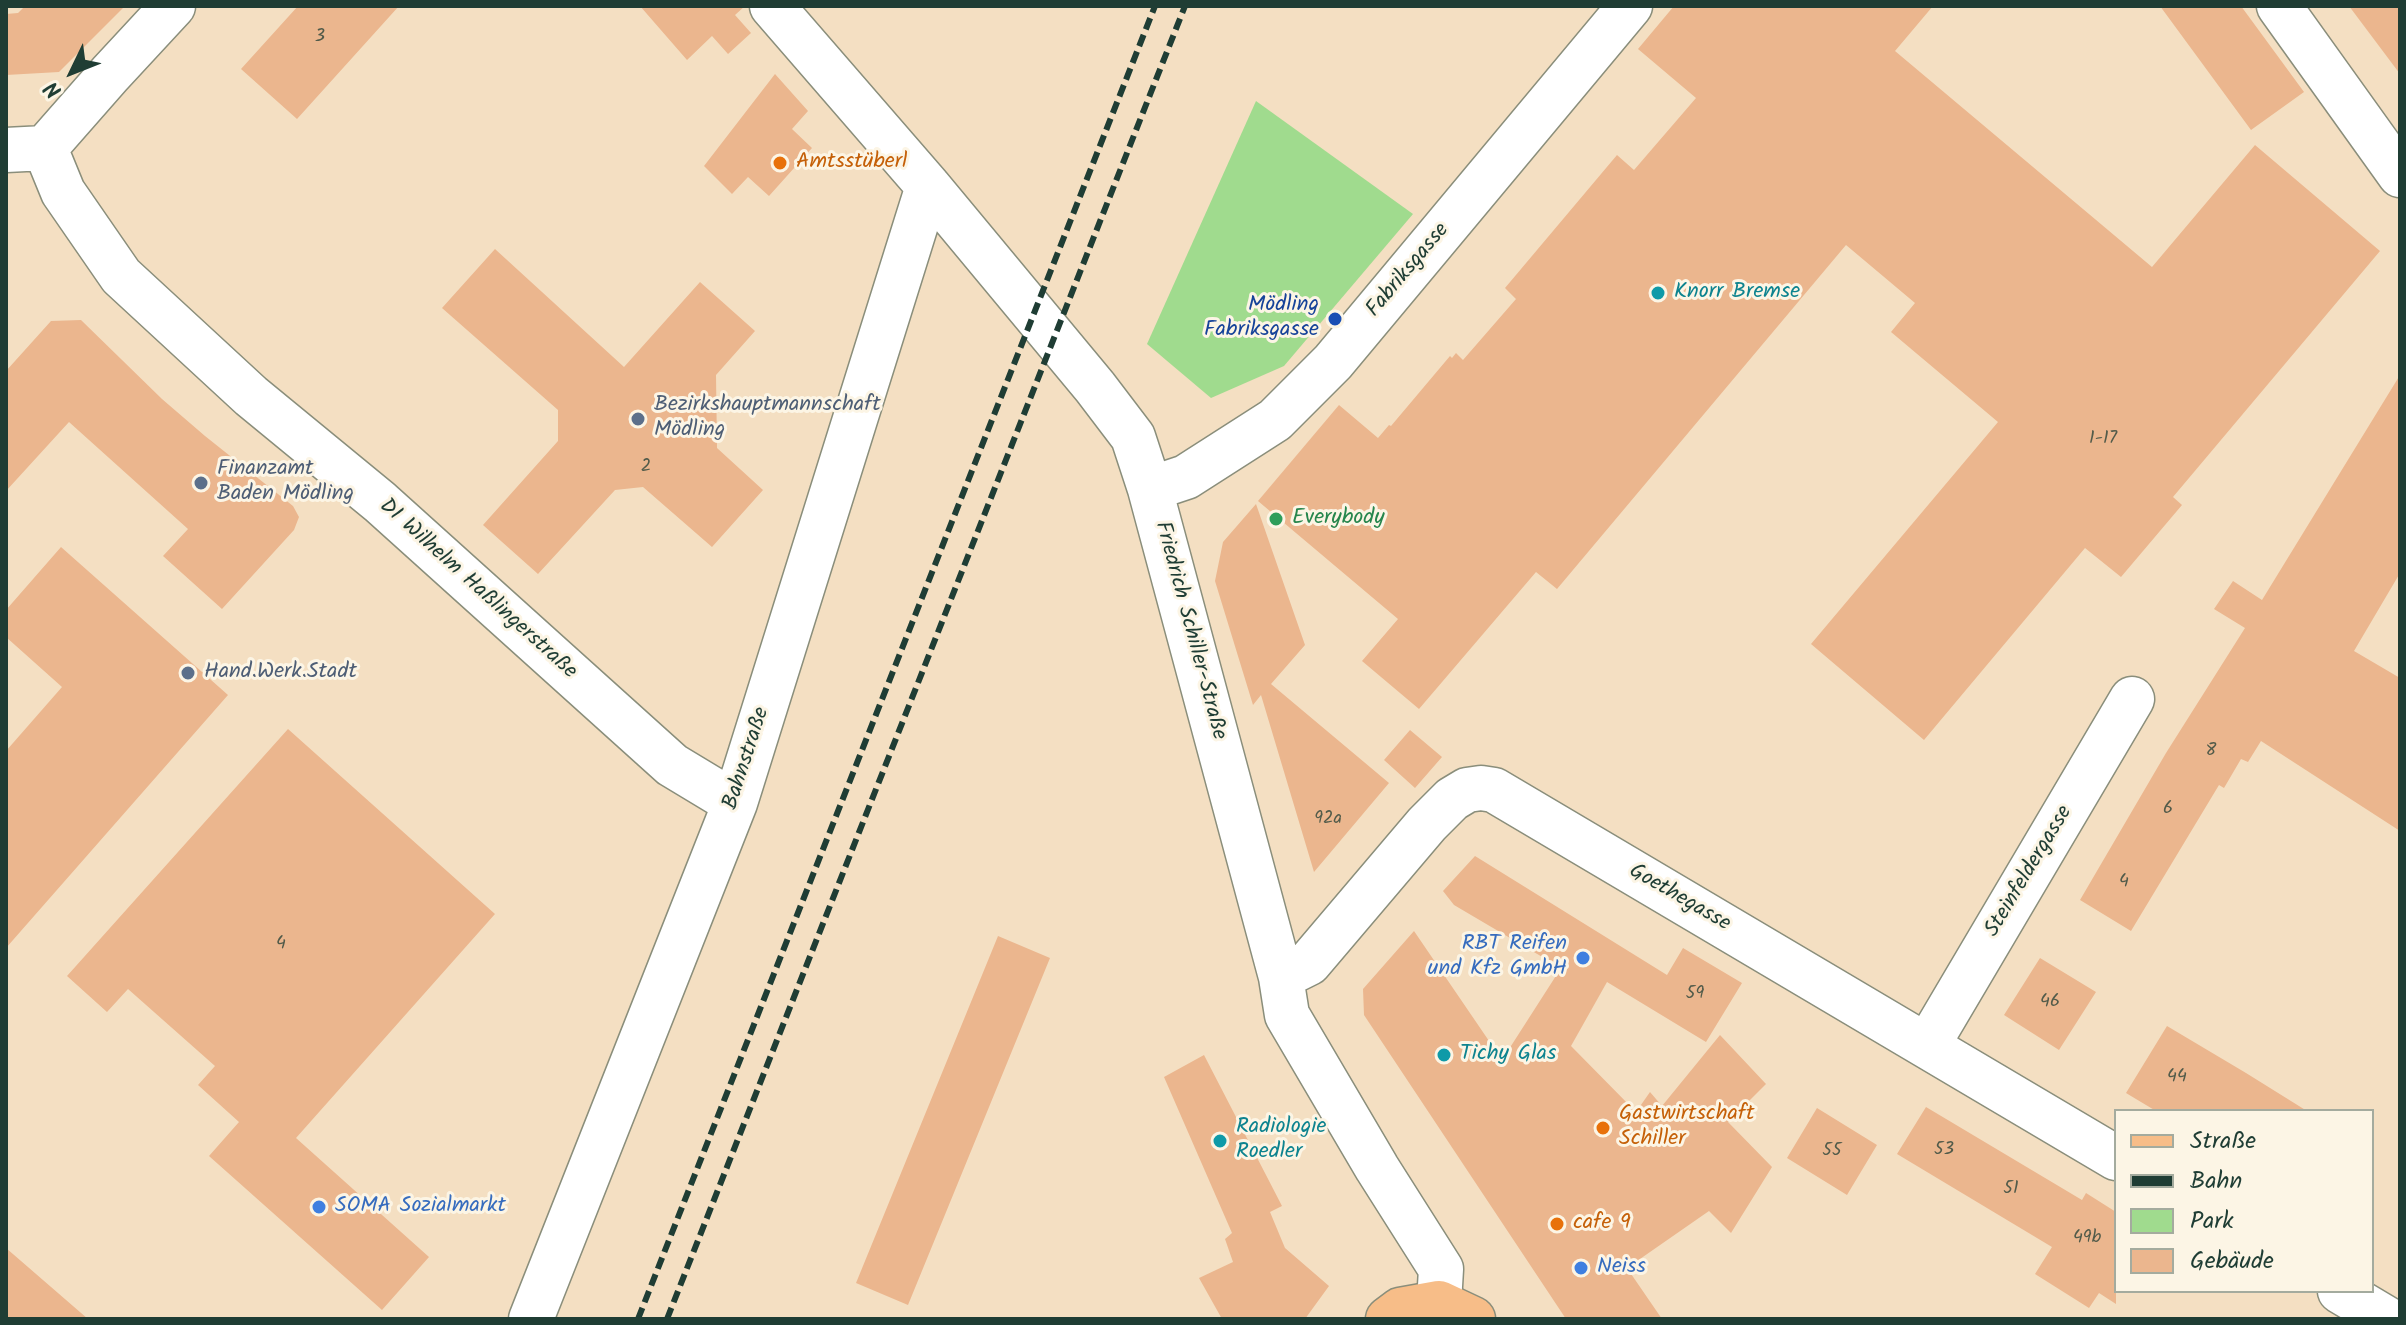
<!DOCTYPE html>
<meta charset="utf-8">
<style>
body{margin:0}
#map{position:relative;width:2406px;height:1325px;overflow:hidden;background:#f4dfc2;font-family:Kalam,sans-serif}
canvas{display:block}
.frame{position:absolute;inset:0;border:8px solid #1f3d34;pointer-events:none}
.legend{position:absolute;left:2114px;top:1109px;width:260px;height:184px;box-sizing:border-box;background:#fcf5e5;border:2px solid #a4ab9e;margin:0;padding:10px 14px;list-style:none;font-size:24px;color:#1f3d34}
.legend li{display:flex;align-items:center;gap:16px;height:40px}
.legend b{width:40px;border:2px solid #a4ab9e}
.north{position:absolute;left:32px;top:32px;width:80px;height:80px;-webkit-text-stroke:6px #fcf5e5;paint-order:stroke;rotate:227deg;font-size:22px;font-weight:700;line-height:32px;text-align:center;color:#1f3d34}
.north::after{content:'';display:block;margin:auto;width:28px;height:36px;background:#1f3d34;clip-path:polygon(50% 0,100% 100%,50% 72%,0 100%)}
</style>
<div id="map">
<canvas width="2406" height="1325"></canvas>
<div class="frame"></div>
<ul class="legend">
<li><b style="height:10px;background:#f7bd88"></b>Straße</li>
<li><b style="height:10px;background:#1f3d34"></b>Bahn</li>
<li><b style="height:22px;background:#a0db8e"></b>Park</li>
<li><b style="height:22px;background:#ebb68e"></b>Gebäude</li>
</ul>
<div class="north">N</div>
</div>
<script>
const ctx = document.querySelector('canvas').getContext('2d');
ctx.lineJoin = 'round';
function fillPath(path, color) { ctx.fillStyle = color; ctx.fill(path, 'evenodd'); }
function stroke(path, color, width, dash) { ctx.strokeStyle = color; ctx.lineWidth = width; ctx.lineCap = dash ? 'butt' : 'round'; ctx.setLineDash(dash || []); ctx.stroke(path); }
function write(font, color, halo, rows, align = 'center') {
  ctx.font = font + ' Kalam,sans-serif'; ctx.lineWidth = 6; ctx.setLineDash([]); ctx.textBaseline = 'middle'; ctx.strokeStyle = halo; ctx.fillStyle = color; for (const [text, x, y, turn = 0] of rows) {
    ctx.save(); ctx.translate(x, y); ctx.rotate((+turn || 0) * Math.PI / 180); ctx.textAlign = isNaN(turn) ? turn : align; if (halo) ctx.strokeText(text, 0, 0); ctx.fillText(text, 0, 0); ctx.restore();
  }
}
fillPath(new Path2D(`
 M1256,101L1413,214L1284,366L1211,398L1147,344Z`), '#a0db8e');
fillPath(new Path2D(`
 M25,6H125L59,72L6,75V14L18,13Z
 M298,6H399L297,119L241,69Z
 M640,6H745L735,15L751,33L728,54L712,36L687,60Z
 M1674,6H1933L1895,51L2152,267L2255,145L2380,251L2173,497L2182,505L2121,577L2085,548L1924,740L1811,644L1998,422L1891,332L1915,303L1846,245L1557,589L1536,572L1419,709L1362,661L1398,619L1258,501L1339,405L1378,438L1389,425L1391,426L1450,356L1452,358L1456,353L1463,360L1516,299L1505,288L1617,155L1634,170L1696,98L1638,49Z
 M2160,6H2241L2304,92L2251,130Z
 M2349,6H2400V74Z
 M775,74L808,111L792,129L812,148L769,196L748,177L732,194L704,166Z
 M495,249L624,367L700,282L755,331L716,375L717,448L763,490L712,547L643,487L615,490L538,574L483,525L558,441V410L442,308Z
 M81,320L162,399L205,436L293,506L299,517L294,530L222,609L163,556L188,529L69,422L6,491V371L51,321Z
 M2400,375V573L2354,651L2400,678V831L2261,741L2248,762L2241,759L2224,788L2219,785L2131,931L2080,900L2166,753L2245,628L2214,609L2233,581L2262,600Z
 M1256,504L1305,645L1271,684L1389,783L1314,872L1261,695L1253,705L1215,581L1223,542Z
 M61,547L228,695L6,948V751L62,687L6,637V610Z
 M288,729L495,914L296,1138L429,1257L382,1310L209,1156L239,1122L198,1085L215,1066L128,989L107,1012L67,976Z
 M1410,730L1442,757L1415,788L1384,760Z
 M1475,856L1667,975L1683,948L1742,983L1706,1042L1607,982L1571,1046L1636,1112L1650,1092L1662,1106L1720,1035L1766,1084L1728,1122L1772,1167L1731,1233L1709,1211L1627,1268L1662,1319H1566L1364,1015L1363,989L1414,931L1502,1060L1561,968L1454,905L1443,891Z
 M998,936L1050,958L908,1305L856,1283Z
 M2040,958L2096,992L2059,1050L2004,1015Z
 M2167,1026L2246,1073L2307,1111H2156L2126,1093Z
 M1204,1055L1282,1206L1270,1212L1285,1248L1329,1286L1305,1319H1222L1199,1278L1233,1262L1225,1239L1232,1233L1164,1077Z
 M1926,1107L2082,1200L2086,1193L2116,1212V1304L2099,1293L2089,1308L2035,1274L2052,1247L1897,1154Z
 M1817,1108L1877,1145L1847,1195L1787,1158Z
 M6,1248L88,1319H6Z`), '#ebb68e');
const minor = new Path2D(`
 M772,6L928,186L1095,387L1133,437L1150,489L1281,977L1287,1015L1377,1168L1441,1269L1439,1303
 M2279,6L2400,175
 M45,148L63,192L121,276L251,396L380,502L672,765L735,803
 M6,150L45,148L110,74L173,6
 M1150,489L1186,477L1275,420L1333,362L1630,6
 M1281,977L1309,963L1427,824L1452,799L1467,790L1481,788L1494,790L2116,1158
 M1927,1046L2132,699
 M2340,1291L2387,1319
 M531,1319L735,803L928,186`);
const major = new Path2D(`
 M1388,1319L1400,1310L1439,1303L1473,1319`);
stroke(minor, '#8a8e7b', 47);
stroke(major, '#8a8e7b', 47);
stroke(minor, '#fff', 44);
stroke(major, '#f7bd88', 44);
stroke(new Path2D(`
 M638,1319L1155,6
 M667,1319L1185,6`), '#1f3d34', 6, [12, 6]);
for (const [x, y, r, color] of [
 [780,163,8,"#e8710a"],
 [1658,293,8,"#0f9aa8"],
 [1335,319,8,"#1a4fb4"],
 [638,419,8,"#5c6f8a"],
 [201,483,8,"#5c6f8a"],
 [1276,519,8,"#2e9e5b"],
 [188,673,8,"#5c6f8a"],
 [1583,958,8,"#3f7fe0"],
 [1444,1055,8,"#0f9aa8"],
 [1603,1128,8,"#e8710a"],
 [1220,1141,8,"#0f9aa8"],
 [319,1207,8,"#3f7fe0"],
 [1557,1224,8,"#e8710a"],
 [1581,1268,8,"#3f7fe0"]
]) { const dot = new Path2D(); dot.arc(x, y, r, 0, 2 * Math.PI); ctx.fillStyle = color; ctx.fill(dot); stroke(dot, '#fcf5e5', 3); }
write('18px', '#525b4a', null, [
 ["3",320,38],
 ["1-17",2103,440],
 ["2",646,468],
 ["8",2211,752],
 ["6",2168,810],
 ["92a",1328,820],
 ["4",2124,883],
 ["4",281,945],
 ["59",1695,995],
 ["46",2050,1003],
 ["44",2177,1078],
 ["53",1944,1151],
 ["55",1832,1152],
 ["51",2011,1190],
 ["49b",2087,1239]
]);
write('22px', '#c56008', '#fcf5e5', [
 ["Amtsstüberl",796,163],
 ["Gastwirtschaft",1619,1115],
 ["Schiller",1619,1140],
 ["cafe 9",1573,1224]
], 'left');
write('22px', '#1f3d34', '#fcf5e5', [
 ["Fabriksgasse",1409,271,-50],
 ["DI Wilhelm Haßlingerstraße",477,590,42],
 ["Friedrich Schiller-Straße",1189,631,75],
 ["Bahnstraße",748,759,-72],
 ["Steinfeldergasse",2030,872,-59],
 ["Goethegasse",1679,899,30]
]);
write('22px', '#0d838f', '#fcf5e5', [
 ["Knorr Bremse",1674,293],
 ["Tichy Glas",1460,1055],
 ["Radiologie",1236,1128],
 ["Roedler",1236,1153]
], 'left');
write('22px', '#164399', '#fcf5e5', [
 ["Mödling",1319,306],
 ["Fabriksgasse",1319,331]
], 'right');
write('22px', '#4e5e75', '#fcf5e5', [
 ["Bezirkshauptmannschaft",654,406],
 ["Mödling",654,431],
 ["Finanzamt",217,470],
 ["Baden Mödling",217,495],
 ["Hand.Werk.Stadt",204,673]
], 'left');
write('22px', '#27864d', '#fcf5e5', [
 ["Everybody",1292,519]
], 'left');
write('22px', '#366cbe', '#fcf5e5', [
 ["RBT Reifen",1567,945,"right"],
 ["und Kfz GmbH",1567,970,"right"],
 ["SOMA Sozialmarkt",335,1207],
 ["Neiss",1597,1268]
], 'left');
</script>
